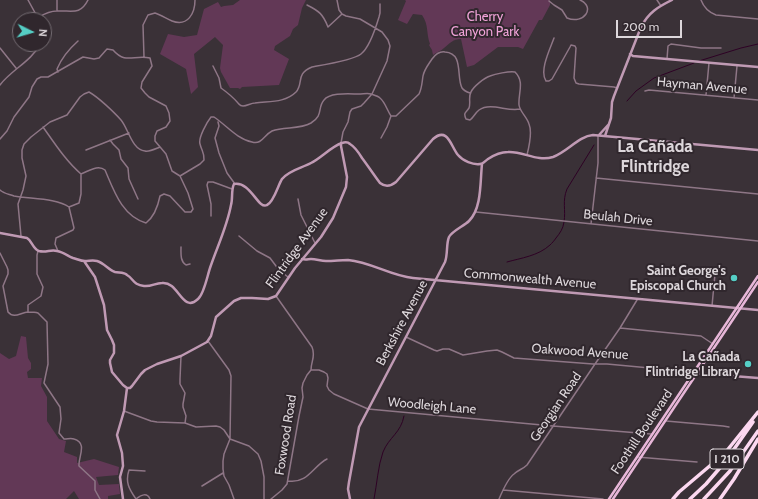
<!DOCTYPE html>
<meta charset="utf-8">
<style>
body{margin:0}
#map{position:relative;width:758px;height:499px;overflow:hidden;background:#3a3137;font-family:Cabin,sans-serif}
canvas{display:block}
.north{position:absolute;left:12px;top:12px;width:40px;height:40px;box-sizing:border-box;background:#30272d;border:1px solid #756d73;border-radius:50%;rotate:95deg;font-size:11px;font-weight:700;line-height:16px;text-align:center;color:#ddd7db}
.north::after{content:'';display:block;margin:auto;width:14px;height:18px;background:#55cec5;clip-path:polygon(50% 0,100% 100%,50% 72%,0 100%)}
.scale{position:absolute;left:616px;top:20px;width:66px;height:18px;box-sizing:border-box;border:2px solid #ddd7db;border-top:0;padding-left:5px;font-size:12px;line-height:14px;white-space:nowrap;color:#ddd7db;-webkit-text-stroke:3px #30272d;paint-order:stroke}
</style>
<div id="map">
<canvas width="758" height="499"></canvas>
<div class="north">N</div>
<div class="scale">200 m</div>
</div>
<script>
const ctx = document.querySelector('canvas').getContext('2d');
ctx.lineJoin = 'round';
function fillPath(path, color) { ctx.fillStyle = color; ctx.fill(path, 'evenodd'); }
function stroke(path, color, width, dash) { ctx.strokeStyle = color; ctx.lineWidth = width; ctx.lineCap = dash ? 'butt' : 'round'; ctx.setLineDash(dash || []); ctx.stroke(path); }
function write(font, color, halo, rows, align = 'center') {
  ctx.font = font + ' Cabin,sans-serif'; ctx.lineWidth = 4; ctx.setLineDash([]); ctx.textBaseline = 'middle'; ctx.strokeStyle = halo; ctx.fillStyle = color; for (const [text, x, y, turn = 0] of rows) {
    ctx.save(); ctx.translate(x, y); ctx.rotate((+turn || 0) * Math.PI / 180); ctx.textAlign = isNaN(turn) ? turn : align; if (halo) ctx.strokeText(text, 0, 0); ctx.fillText(text, 0, 0); ctx.restore();
  }
}
fillPath(new Path2D(`
 M240,0H306L302,8L298,25L293,29L290,36L275,46L274,50L289,59L279,85L242,87L240,89L238,88H230L221,72L220,68L223,45L215,37L194,54L198,87L191,94L186,69L160,54L168,34L184,37L197,35L204,9L218,2L221,7L224,6L233,5Z
 M405,0H550V5L542,20H539L523,49L518,47H498L474,65L467,67L461,39C453,39 450,43 444,48C441,51 437,52 433,55L432,50L429,45L430,44C426,33 429,25 422,15L413,14L407,24L398,20L406,1Z
 M21,336L26,337L28,358L31,363V369L27,372L28,378H42L41,386L47,397V421L59,439L66,441L64,452L77,457V463L94,459L119,467L118,475L96,477L99,485L119,484L120,494L108,496V499H79L74,491L66,499H0V353L9,359L16,356Z`), '#623856');
stroke(new Path2D(`
 M699,61L741,48L758,44
 M627,101L636,91L654,78L694,63
 M507,262C521,258 538,256 550,245C552,243 554,241 556,238C560,233 563,229 564,222C566,210 562,201 567,189L594,145
 M374,499C377,484 378,466 383,452C389,437 401,433 404,416`), '#2e0225', 1);
stroke(new Path2D(`
 M28,0L39,20
 M337,0L339,10L342,14L346,16L360,19L382,32L388,40L390,46L387,61L372,94L364,103L361,106L352,109L350,112L348,122L343,132L341,143
 M657,0L661,6
 M701,0C704,8 708,12 716,15L758,19
 M549,1L554,5L562,10L567,18C584,25 596,7 580,0
 M307,5C319,11 323,14 328,27L342,14
 M57,10V0
 M39,17C44,14 50,11 57,11C71,10 80,16 88,0
 M554,38C550,49 539,71 546,81H549L552,79L570,47L571,45L575,46L576,48L574,78L576,83L579,84L614,87L617,88
 M0,48L16,68
 M144,57L143,25L148,15L155,13C161,15 167,19 172,21C188,27 195,13 195,0
 M667,59L668,46L671,44L701,48H721
 M213,66L219,78L221,88C228,93 232,96 238,103C239,104 240,106 243,106C247,106 251,103 255,103C269,101 285,103 296,92C304,83 295,74 312,67C323,65 354,60 361,54C370,47 376,27 379,17L380,13V4
 M58,72L57,69C62,57 69,49 78,41
 M0,85C11,70 32,61 40,44
 M645,91L649,90L758,100
 M706,95L709,63
 M734,98L737,66
 M520,109C507,112 491,102 479,110C475,113 474,117 470,120L466,119C463,112 466,113 469,108C471,103 468,97 471,92C473,87 484,78 490,76C495,74 509,71 515,72C525,82 518,93 519,105C520,112 527,117 529,124C532,131 529,147 527,155
 M391,116H396L419,94C422,88 422,82 423,76C424,70 428,65 432,59C435,55 439,51 445,52C464,53 456,77 462,88C464,91 467,92 470,93
 M218,122L219,126L215,138L219,153L227,173L235,184
 M381,138L387,127L391,116
 M0,139L7,131L14,117L29,97L32,87L37,79L41,77H48L83,57L94,59L99,58L107,49L113,50C126,65 134,54 150,58L152,66L142,82L141,88L145,93L149,97L166,106L169,113L170,121L166,127L157,131L155,136V141L166,154L172,171L180,176L188,193L193,209L191,212H185L170,196L164,194L160,196C158,206 155,216 146,223C122,216 114,191 105,170C98,164 89,171 81,174C66,161 55,144 43,127
 M110,140L113,144L119,150L121,159L128,168L129,179L138,199
 M86,150L129,133
 M180,176L200,164L204,160C204,151 202,152 200,144C198,138 207,122 211,117H214C226,125 237,139 252,142C262,145 264,135 272,131C284,126 299,130 311,123C324,115 317,108 324,100C330,92 350,94 359,94C363,94 368,93 371,94C374,95 378,96 380,98C385,102 387,110 391,116
 M596,178L758,194
 M0,190C4,194 9,194 14,196C30,199 57,198 69,207
 M298,199L301,215L315,243
 M476,212L758,241
 M211,216V204L207,185L208,182H213L232,189
 M591,224L598,163V136
 M21,236L18,204L23,190L26,176L22,158V150L24,144L31,137L50,122L67,115L80,97L84,94L89,92C98,97 114,112 121,120C128,128 132,150 145,151C149,152 155,149 160,147
 M239,236L257,251L270,258L279,270L288,277
 M181,247C181,254 180,261 186,265L190,264
 M58,251L55,244L56,238L73,230L74,228L69,207L79,203L81,194V174
 M0,253L7,267L8,270V274L3,286L8,312C14,319 20,313 28,312C31,312 35,312 38,313L47,322L48,364L44,383L60,407L61,419L59,433L64,439C68,439 71,438 74,439C88,443 78,457 79,466L95,481V490L100,499
 M276,296L312,347C316,356 311,361 311,370H319L324,372L327,374L328,378L327,386L329,390L334,394L368,409L553,426L651,434
 M712,306L715,274
 M28,312V305L41,296L43,287L37,274V255L38,251
 M620,328L701,336L713,344
 M406,337L434,350L437,351L443,349H449L463,355L487,351L497,350L502,352L514,358L593,364H607L693,372
 M208,341L229,370L231,376L230,439L224,454L223,461V469L224,476L229,485L234,499
 M181,356L180,379V384L185,393L183,404V407L186,416L185,423
 M124,411L151,421L157,422L185,423L196,427L216,426L220,427L224,430L230,439L249,446L258,454L261,461L264,477V499
 M666,421L723,426L729,427
 M637,457L697,462
 M288,481C308,484 313,466 327,459
 M202,486L223,473
 M503,490L603,499
 M136,499C129,489 125,482 129,470L145,471
 M136,499C141,495 147,492 150,499
 M271,499L282,490L287,484L299,416L303,397L302,388L303,383L307,375L311,370
 M499,499C502,492 508,478 514,474C518,470 523,469 527,465L595,364L620,328L637,300`), '#8e7686', 1.5);
stroke(new Path2D(`
 M630,54L633,56L758,67
 M599,135L609,124
 M605,136L611,118L612,102L614,96L641,27C649,12 658,7 672,0
 M0,233L27,238C32,241 33,249 39,251C46,253 51,249 57,251C63,252 68,256 73,258C77,259 81,261 85,261C89,261 93,260 97,261C104,263 109,270 115,272C119,273 124,272 127,275C134,279 133,285 144,286C151,287 155,283 162,283C179,281 182,314 198,299C204,294 207,277 210,268C217,247 227,227 231,205C233,198 231,190 234,184C251,181 258,210 267,205C274,202 278,185 282,179C289,170 302,168 311,163C321,158 332,146 342,143C345,142 348,142 350,144C355,147 359,153 362,158C368,166 374,175 380,183C385,187 391,186 396,182L433,139C448,126 451,147 458,155C463,161 473,165 480,164C483,164 485,161 488,159C494,155 500,152 508,152C523,151 537,162 553,157C567,152 579,136 593,135L758,150
 M302,259C306,260 308,259 311,259C316,259 321,261 326,261C334,261 341,260 348,260C371,262 391,276 413,278L758,310
 M84,261L95,277L104,305L107,330L112,340L114,345V353L110,360V363L112,372L123,385L127,388L124,411L117,435L122,453L123,466L120,477L123,499
 M695,373L758,378
 M127,388H130L132,386L141,374L145,370L157,364L181,356L207,342L211,336L216,317L234,301L241,298H252L268,299L276,296L295,268L321,237L333,218L346,187L347,177L341,146V143
 M350,499L348,489L349,482L359,427L445,262C448,254 446,244 449,237C452,231 464,226 469,221C482,208 480,182 482,164`), '#c09ab4', 2.5);
stroke(new Path2D(`
 M609,499L758,276
 M613,499L758,282`), '#e7b6d8', 2.5);
stroke(new Path2D(`
 M673,499L679,492L725,453L758,412
 M690,499L706,484L725,462L753,422
 M704,499L730,471L758,431
 M720,499L734,479L758,439`), '#fcd8f0', 3.5);
for (const [x, y, r, color] of [
 [734,278,4,"#55cec5"],
 [748,364,4,"#55cec5"]
]) { const dot = new Path2D(); dot.arc(x, y, r, 0, 2 * Math.PI); ctx.fillStyle = color; ctx.fill(dot); stroke(dot, '#30272d', 1.5); }
for (const [x, y, w] of [
 [727,459,34]
]) { const box = new Path2D(); box.roundRect(x - w / 2, y - 10, w, 20, 3); ctx.fillStyle = '#30272d'; ctx.fill(box); stroke(box, '#ddd7db', 1); }
write('bold 12px', '#ddd7db', null, [
 ["I 210",727,459]
]);
write('13px', '#f1a3d9', '#30272d', [
 ["Cherry",485,17],
 ["Canyon Park",485,32]
]);
write('13px', '#ddd7db', '#30272d', [
 ["Hayman Avenue",702,86,5],
 ["Beulah Drive",618,218,6],
 ["Flintridge Avenue",297,248,-54],
 ["Commonwealth Avenue",530,279,5],
 ["Berkshire Avenue",402,323,-62],
 ["Oakwood Avenue",580,352,4],
 ["Woodleigh Lane",432,406,5],
 ["Georgian Road",556,407,-56],
 ["Foothill Boulevard",642,432,-56],
 ["Foxwood Road",286,435,-81]
]);
write('bold 13px', '#ddd7db', '#30272d', [
 ["Saint George's",726,271],
 ["Episcopal Church",726,286],
 ["La Cañada",740,357],
 ["Flintridge Library",740,372]
], 'right');
write('bold 17px', '#ddd7db', '#30272d', [
 ["La Cañada",655,147],
 ["Flintridge",655,167]
]);
</script>
